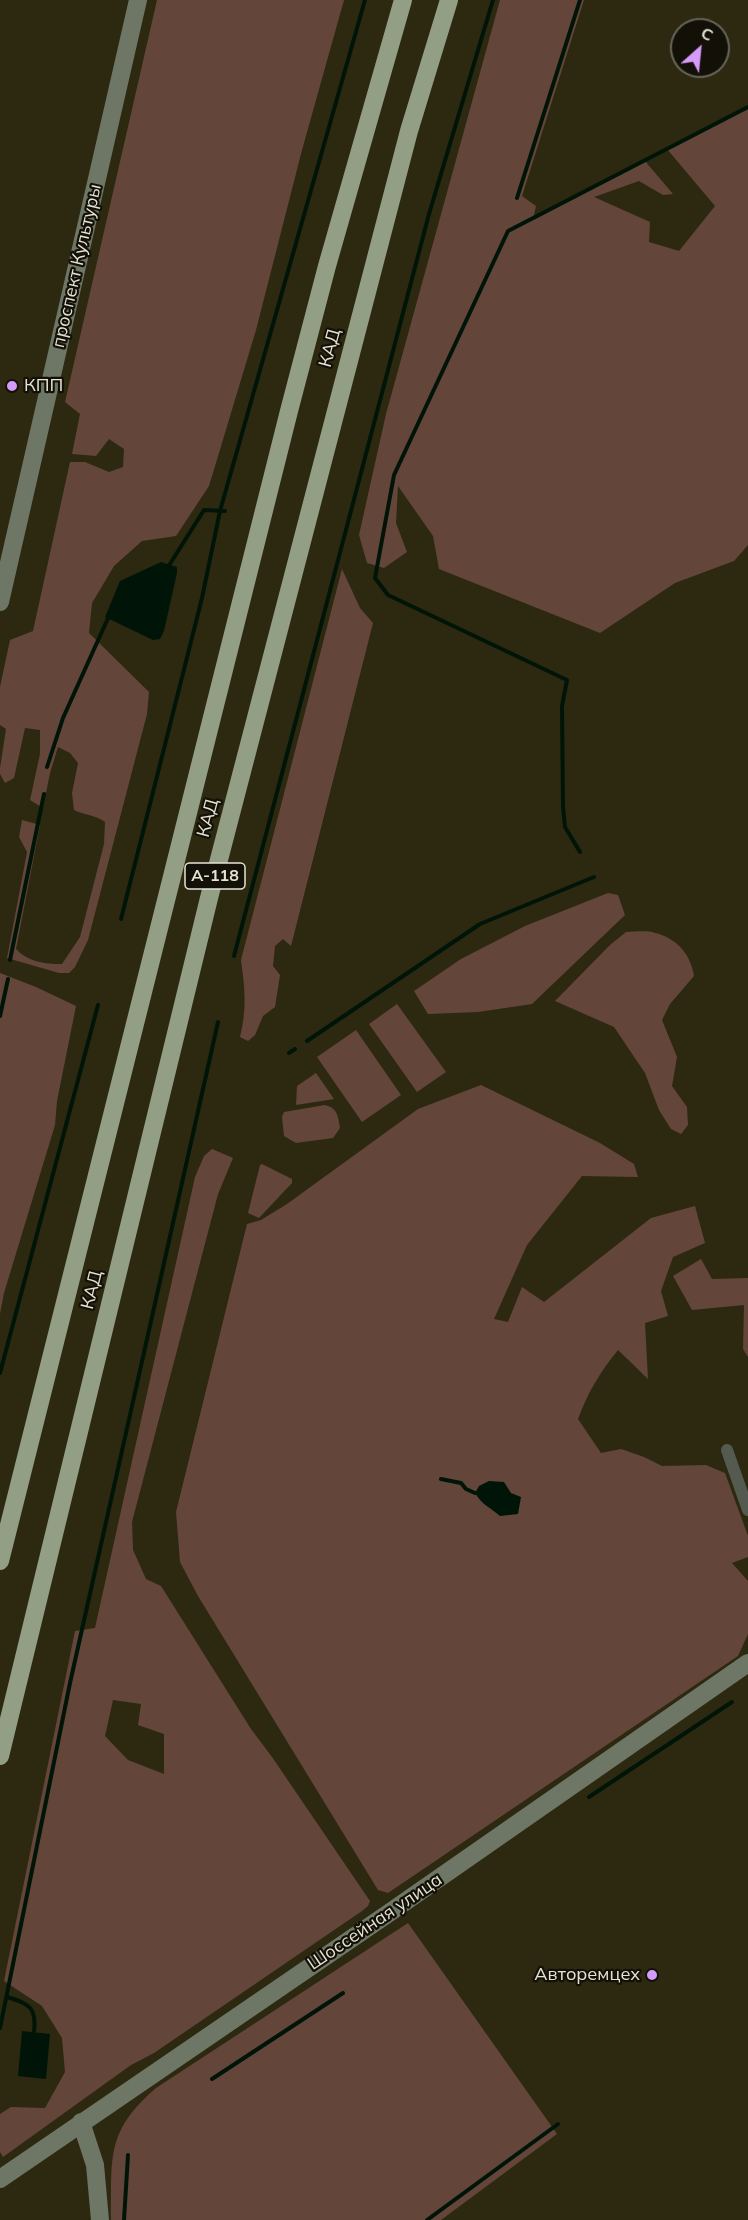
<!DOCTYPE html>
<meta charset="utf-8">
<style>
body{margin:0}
#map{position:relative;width:748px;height:2220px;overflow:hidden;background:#2d2911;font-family:Mulish,sans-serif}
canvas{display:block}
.north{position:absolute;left:670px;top:18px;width:60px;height:60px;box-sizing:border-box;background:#131107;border:2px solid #676559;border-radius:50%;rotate:27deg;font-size:16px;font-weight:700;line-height:24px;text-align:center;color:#e6e3d5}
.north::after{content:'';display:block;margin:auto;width:21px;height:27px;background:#d59bfb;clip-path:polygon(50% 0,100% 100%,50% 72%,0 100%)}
</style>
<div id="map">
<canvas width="748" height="2220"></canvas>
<div class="north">С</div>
</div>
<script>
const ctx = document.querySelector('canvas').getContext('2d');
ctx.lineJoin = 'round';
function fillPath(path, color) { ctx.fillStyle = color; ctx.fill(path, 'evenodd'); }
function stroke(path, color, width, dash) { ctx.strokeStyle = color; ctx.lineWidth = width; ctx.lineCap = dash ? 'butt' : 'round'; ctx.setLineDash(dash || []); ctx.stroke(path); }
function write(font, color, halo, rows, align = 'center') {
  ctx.font = font + ' Mulish,sans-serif'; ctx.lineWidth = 4.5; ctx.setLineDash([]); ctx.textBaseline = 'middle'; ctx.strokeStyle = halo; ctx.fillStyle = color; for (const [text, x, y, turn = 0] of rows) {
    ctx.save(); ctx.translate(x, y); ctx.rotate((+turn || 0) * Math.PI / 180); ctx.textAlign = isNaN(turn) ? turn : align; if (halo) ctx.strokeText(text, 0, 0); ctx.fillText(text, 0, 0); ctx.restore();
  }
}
fillPath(new Path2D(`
 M157,0H344L302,150L256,330L209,486L176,536L142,541L114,566L92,603L89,633L149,692L147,714L88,940L75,967L69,973H59L7,958L27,852L19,837L22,820L40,825L16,949C28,962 45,964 62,964L80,937L104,844L105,822C96,815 84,815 74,810L72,793L78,763L70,753L58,747L50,773L43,808L30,800L40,754V730L25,728L14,778L5,783L0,774V768L6,729L0,725V687L10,640L33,631L70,462H85L109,472L123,467L124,449L109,439L96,456L72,454L80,414L65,402Z
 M500,0H584L522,196L536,206L533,220L645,161L673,194L663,195L639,181L594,197L650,222L649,242L679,251L715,206L667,149L748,107V545L734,561L675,583L600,633L439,569L433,536L398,486L396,523L407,552L384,568L367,563L359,535L386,414Z
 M342,569L360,608L373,623L291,946L283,939L275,946L273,966L280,975L275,1007L263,1016L255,1035L248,1041L240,1037C247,1009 245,989 241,960Z
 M608,893L618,895L625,915L532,1004L478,1012L428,1014L414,991L461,959L525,926Z
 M626,932C635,932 647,930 655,933C677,938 691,955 694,976L670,1004L662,1020L677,1057L672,1086L687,1107L688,1125L681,1134L671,1129L659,1110L645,1073L614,1027L555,1001L610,945Z
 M0,973L36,987L76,1006L57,1101L55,1125L4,1293L0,1314Z
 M397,1004L446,1072L417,1092L369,1024Z
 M356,1030L401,1095L362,1122L317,1057Z
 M316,1073L334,1099L296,1105L297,1086Z
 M481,1085L600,1143L634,1164L638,1177L582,1176L527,1245L494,1319L508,1322L522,1287L544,1302L651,1218L695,1206L705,1243L673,1257L661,1291L668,1316L645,1323L648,1379L618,1350C600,1372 588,1392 578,1419L601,1453L621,1449L644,1457L662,1466L706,1465L725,1473L748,1536V1557L732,1563L748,1581V1634L738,1656L388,1893L378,1890L198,1596L180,1562L176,1512L247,1224L261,1220L287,1204L418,1109Z
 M325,1105C338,1108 338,1117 340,1128L333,1138L296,1143L284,1136L282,1117L284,1112Z
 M212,1149L233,1158L218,1194L132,1522L133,1550L146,1579L161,1586L251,1729L272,1757L370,1901L368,1906L362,1911L154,2053L131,2065L3,2157L0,2152V2114L11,2107L45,2108L65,2072L62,2038L42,2006L4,1981L75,1631L95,1628L195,1177L204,1156ZM113,1700L141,1704L138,1725L164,1734V1774L128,1760L105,1736Z
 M262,1164L292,1179V1183L259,1218L248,1213L260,1165Z
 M701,1259L712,1279L748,1278V1357L743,1349L744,1305L692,1310L673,1276Z
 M408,1923L557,2134L441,2220H111C112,2158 105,2132 156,2088Z`), '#64453a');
fillPath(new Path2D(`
 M161,562L177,567V573L164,631L160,639L153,640L105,617L120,581Z
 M489,1481L504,1482L511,1493L521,1497L518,1514L500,1516C491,1508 482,1505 475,1493L479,1486Z
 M22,2031L50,2034L46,2079L18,2076Z`), '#001508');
stroke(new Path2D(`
 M517,198L580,0
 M168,567L204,510L225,511
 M47,767L63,718L109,616
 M580,852L565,827L563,807L562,706L567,680L388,595L375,578L394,475L508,231L748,107
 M121,919L202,598L220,511L365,0
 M234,956L429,214L493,0
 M10,960L44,794
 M0,1016L8,979
 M307,1041L480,924L594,877
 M289,1053L295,1049
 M0,1373L98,1005
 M441,1479L461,1483L466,1489L475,1493
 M589,1797L732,1702
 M7,1997C29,2003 37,2008 34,2032
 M0,2028L70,1683L218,1022
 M212,2079L343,1993
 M124,2220L128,2155
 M427,2220L558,2124`), '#001508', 4);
stroke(new Path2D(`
 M727,1450L748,1510`), '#555a50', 12);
stroke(new Path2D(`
 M0,602L138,0
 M81,2122L95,2165L100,2220
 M0,2179L386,1915L748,1663`), '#6e7666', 18);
stroke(new Path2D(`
 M0,1561L289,411L327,266L403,0
 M0,1756L209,898L409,131L449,0`), '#929f85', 18);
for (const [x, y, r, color] of [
 [12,386,6,"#d59bfb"],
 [652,1975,6,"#d59bfb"]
]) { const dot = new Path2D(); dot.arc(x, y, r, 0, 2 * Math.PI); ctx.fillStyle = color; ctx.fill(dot); stroke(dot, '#131107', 2); }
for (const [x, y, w] of [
 [215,876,60]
]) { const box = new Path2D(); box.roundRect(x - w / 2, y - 13, w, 26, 4.5); ctx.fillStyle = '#131107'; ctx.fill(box); stroke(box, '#e6e3d5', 1.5); }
write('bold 16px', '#e6e3d5', null, [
 ["А-118",215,876]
]);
write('18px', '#e6e3d5', '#131107', [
 ["проспект Культуры",77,266,-77],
 ["КАД",330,348,-75],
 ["КАД",208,818,-75],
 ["КАД",92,1290,-76],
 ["Шоссейная улица",375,1922,-34]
]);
write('18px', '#e6e3d5', '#131107', [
 ["КПП",24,386],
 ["Авторемцех",640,1975,"right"]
], 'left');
</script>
